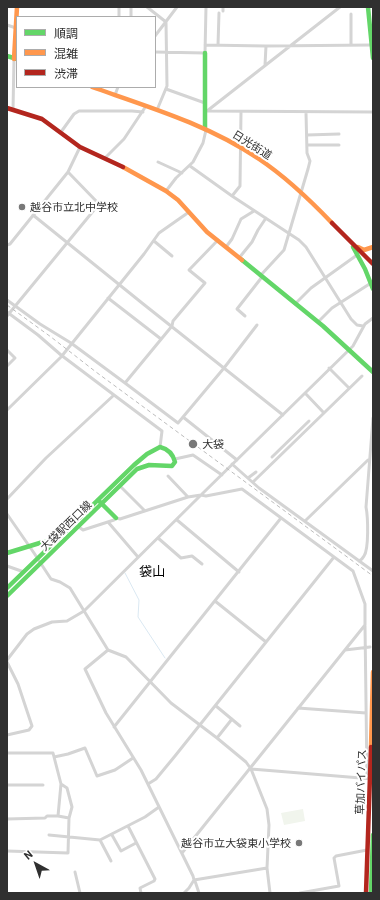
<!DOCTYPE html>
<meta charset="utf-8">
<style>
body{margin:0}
#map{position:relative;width:380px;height:900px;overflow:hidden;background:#fff;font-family:Barlow,"Noto Sans JP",sans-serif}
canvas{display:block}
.frame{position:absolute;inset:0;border:8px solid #303030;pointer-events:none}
.legend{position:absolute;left:16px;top:16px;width:140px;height:72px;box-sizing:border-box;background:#fff;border:1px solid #acacac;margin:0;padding:5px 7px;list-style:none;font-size:12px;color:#303030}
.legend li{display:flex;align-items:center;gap:8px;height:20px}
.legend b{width:20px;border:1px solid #acacac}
.north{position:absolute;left:16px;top:844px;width:40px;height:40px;-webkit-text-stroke:3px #fff;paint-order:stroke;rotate:320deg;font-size:11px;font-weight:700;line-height:16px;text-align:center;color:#303030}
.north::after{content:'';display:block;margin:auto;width:14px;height:18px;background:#303030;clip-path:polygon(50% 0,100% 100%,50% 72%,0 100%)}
</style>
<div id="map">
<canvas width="380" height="900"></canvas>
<div class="frame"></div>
<ul class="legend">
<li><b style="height:5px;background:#63d668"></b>順調</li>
<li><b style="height:5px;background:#ff974d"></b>混雑</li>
<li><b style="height:5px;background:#b3261e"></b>渋滞</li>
</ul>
<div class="north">N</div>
</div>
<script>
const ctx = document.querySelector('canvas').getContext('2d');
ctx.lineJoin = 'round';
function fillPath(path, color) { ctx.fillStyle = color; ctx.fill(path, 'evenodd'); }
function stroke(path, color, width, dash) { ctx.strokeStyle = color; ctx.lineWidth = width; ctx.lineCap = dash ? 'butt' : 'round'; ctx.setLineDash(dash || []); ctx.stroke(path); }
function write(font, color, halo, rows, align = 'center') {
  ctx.font = font + ' Barlow,"Noto Sans JP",sans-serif'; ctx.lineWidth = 4; ctx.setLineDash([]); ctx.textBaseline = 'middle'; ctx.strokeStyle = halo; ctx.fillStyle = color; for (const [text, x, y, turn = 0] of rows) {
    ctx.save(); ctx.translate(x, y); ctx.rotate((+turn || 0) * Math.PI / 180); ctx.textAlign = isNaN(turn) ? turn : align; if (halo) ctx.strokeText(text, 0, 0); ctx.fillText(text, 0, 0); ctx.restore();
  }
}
fillPath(new Path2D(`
 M303,809L305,821L284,825L281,813Z`), '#f1f5ed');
stroke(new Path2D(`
 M125,573L139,600L138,617L165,658`), '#dae8f2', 1);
stroke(new Path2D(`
 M147,7L166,22
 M223,11V7
 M119,17V7
 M131,17V7
 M7,25L16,28
 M155,36L177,7
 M205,45L266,46L372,45
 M218,45L219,13
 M351,45V14
 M155,52L205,53L206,7
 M265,65L266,46
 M166,89L205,103
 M115,95L118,87
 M13,110L14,59
 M157,110L167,86L166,22
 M207,111L340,7
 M207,111L373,112
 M61,132L74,114L79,111H132L143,112
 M307,135L339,134
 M307,145H339
 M105,158L124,139L146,106
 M158,162L182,173
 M190,166L232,196L299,240L306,247L351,319L357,325L363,326
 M166,191L176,178L193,162L203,143L206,130
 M232,196L240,186L241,112
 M33,215L142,303L283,415
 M218,240L189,270L205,283L173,321L172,326L125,383L178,423L224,368L257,325
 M154,241L172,256
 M7,245L10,244L68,172L80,147
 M226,247L232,239L241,219L254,211
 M239,258L252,242L258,230L266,218
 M260,276L284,250L308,169L310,161L307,153L306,113
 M108,298L161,339
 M7,300L40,324L71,343L125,383
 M295,304L311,288L357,255
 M7,312L38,335L61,355L114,395L46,458L7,499
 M7,316L99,204L68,172
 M245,316L237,309L262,277
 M318,322L332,308L371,283
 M7,350L15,358L7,366
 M329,368L349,388
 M305,393L324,413
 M114,395L162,431L160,447
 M7,410L61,357L144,254L159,233L189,212
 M183,417L237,460
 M272,457L309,421
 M175,459L193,455L222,475
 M232,464L259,488L373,571
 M168,476L188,497
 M248,478L256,472
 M253,482L362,376
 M120,486L145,511
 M7,514L34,553L51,579L60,582L70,588L108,650L126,657L171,703L217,738L246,762L251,769L267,809L269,825L267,868L270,893
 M177,520L239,572
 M305,521L368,460
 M108,522L138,557
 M79,527L83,530L114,520L116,518L120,519L188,497L201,495L353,346L365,324L373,318
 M158,538L181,558L192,556L202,564
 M359,561C361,560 363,558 364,556C369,549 368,517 366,507L373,418
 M7,566L24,572
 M215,601L266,642
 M365,626L367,778
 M108,650L85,669L106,713L141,770L193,876L194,880L189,888L184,893
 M345,650L370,647
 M7,660L27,634L34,629L52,622L67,621L84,611L201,495L206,496L242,489L353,571L365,604V625L182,853
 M7,662L18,684L32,726L29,730L7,735
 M216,706L240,726
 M298,708L366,713
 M114,727L281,518
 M217,738L232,719
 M7,753H53L61,784L67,788L72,807L69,818L68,853L7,851
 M54,757L68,754L85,748L97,776L115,770L133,758
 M251,769L373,779
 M148,784L156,779L175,756L334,557
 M7,785H43
 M58,816L61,784
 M7,819L45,818L47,816H58L69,818
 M128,826L155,879L154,881L140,888L141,893
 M49,835L100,840L145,817L159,807
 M112,835L121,851L136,843
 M100,840L111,861
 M75,872L80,893
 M194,880L267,868
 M195,881L199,893
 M300,893L339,886L334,858L336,856L367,850`), '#d4d4d4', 3);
stroke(new Path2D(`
 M368,7L373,58
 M205,53V129
 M7,56L17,59
 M353,247L365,269L373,289
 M242,260L323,326L373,372
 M100,502L116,518
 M7,553L43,542H46L50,546
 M7,588L134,465L147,454L160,447C168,449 173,454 175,462L172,466L149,465L137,469L7,596
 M371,893L373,835`), '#63d668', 4.5);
stroke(new Path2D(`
 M14,59L17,7
 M92,87C149,107 209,125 259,159C286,177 310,200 332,223
 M123,167L166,191L178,200L207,232L242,260
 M358,247L364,250L373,247
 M371,747L373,672`), '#ff974d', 4.5);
stroke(new Path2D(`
 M7,108L42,119L80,147L123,167
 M332,223L373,264
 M366,893L371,747`), '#b3261e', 4.5);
stroke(new Path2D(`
 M7,305L51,337L96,372L373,576`), '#bcbcbc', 1, [4, 3]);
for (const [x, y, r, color] of [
 [22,207,4,"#787878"],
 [193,444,5,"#787878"],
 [299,843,4,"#787878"]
]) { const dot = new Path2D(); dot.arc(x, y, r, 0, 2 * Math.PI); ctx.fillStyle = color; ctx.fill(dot); stroke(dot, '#fff', 1.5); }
write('11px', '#303030', '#fff', [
 ["日光街道",252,145,32],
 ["大袋駅西口線",66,526,-44],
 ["草加バイパス",361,782,-88]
]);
write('11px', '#303030', '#fff', [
 ["越谷市立北中学校",30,207],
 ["大袋",202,444],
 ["越谷市立大袋東小学校",291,843,"right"]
], 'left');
write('13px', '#000', '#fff', [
 ["袋山",152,572]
]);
</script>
